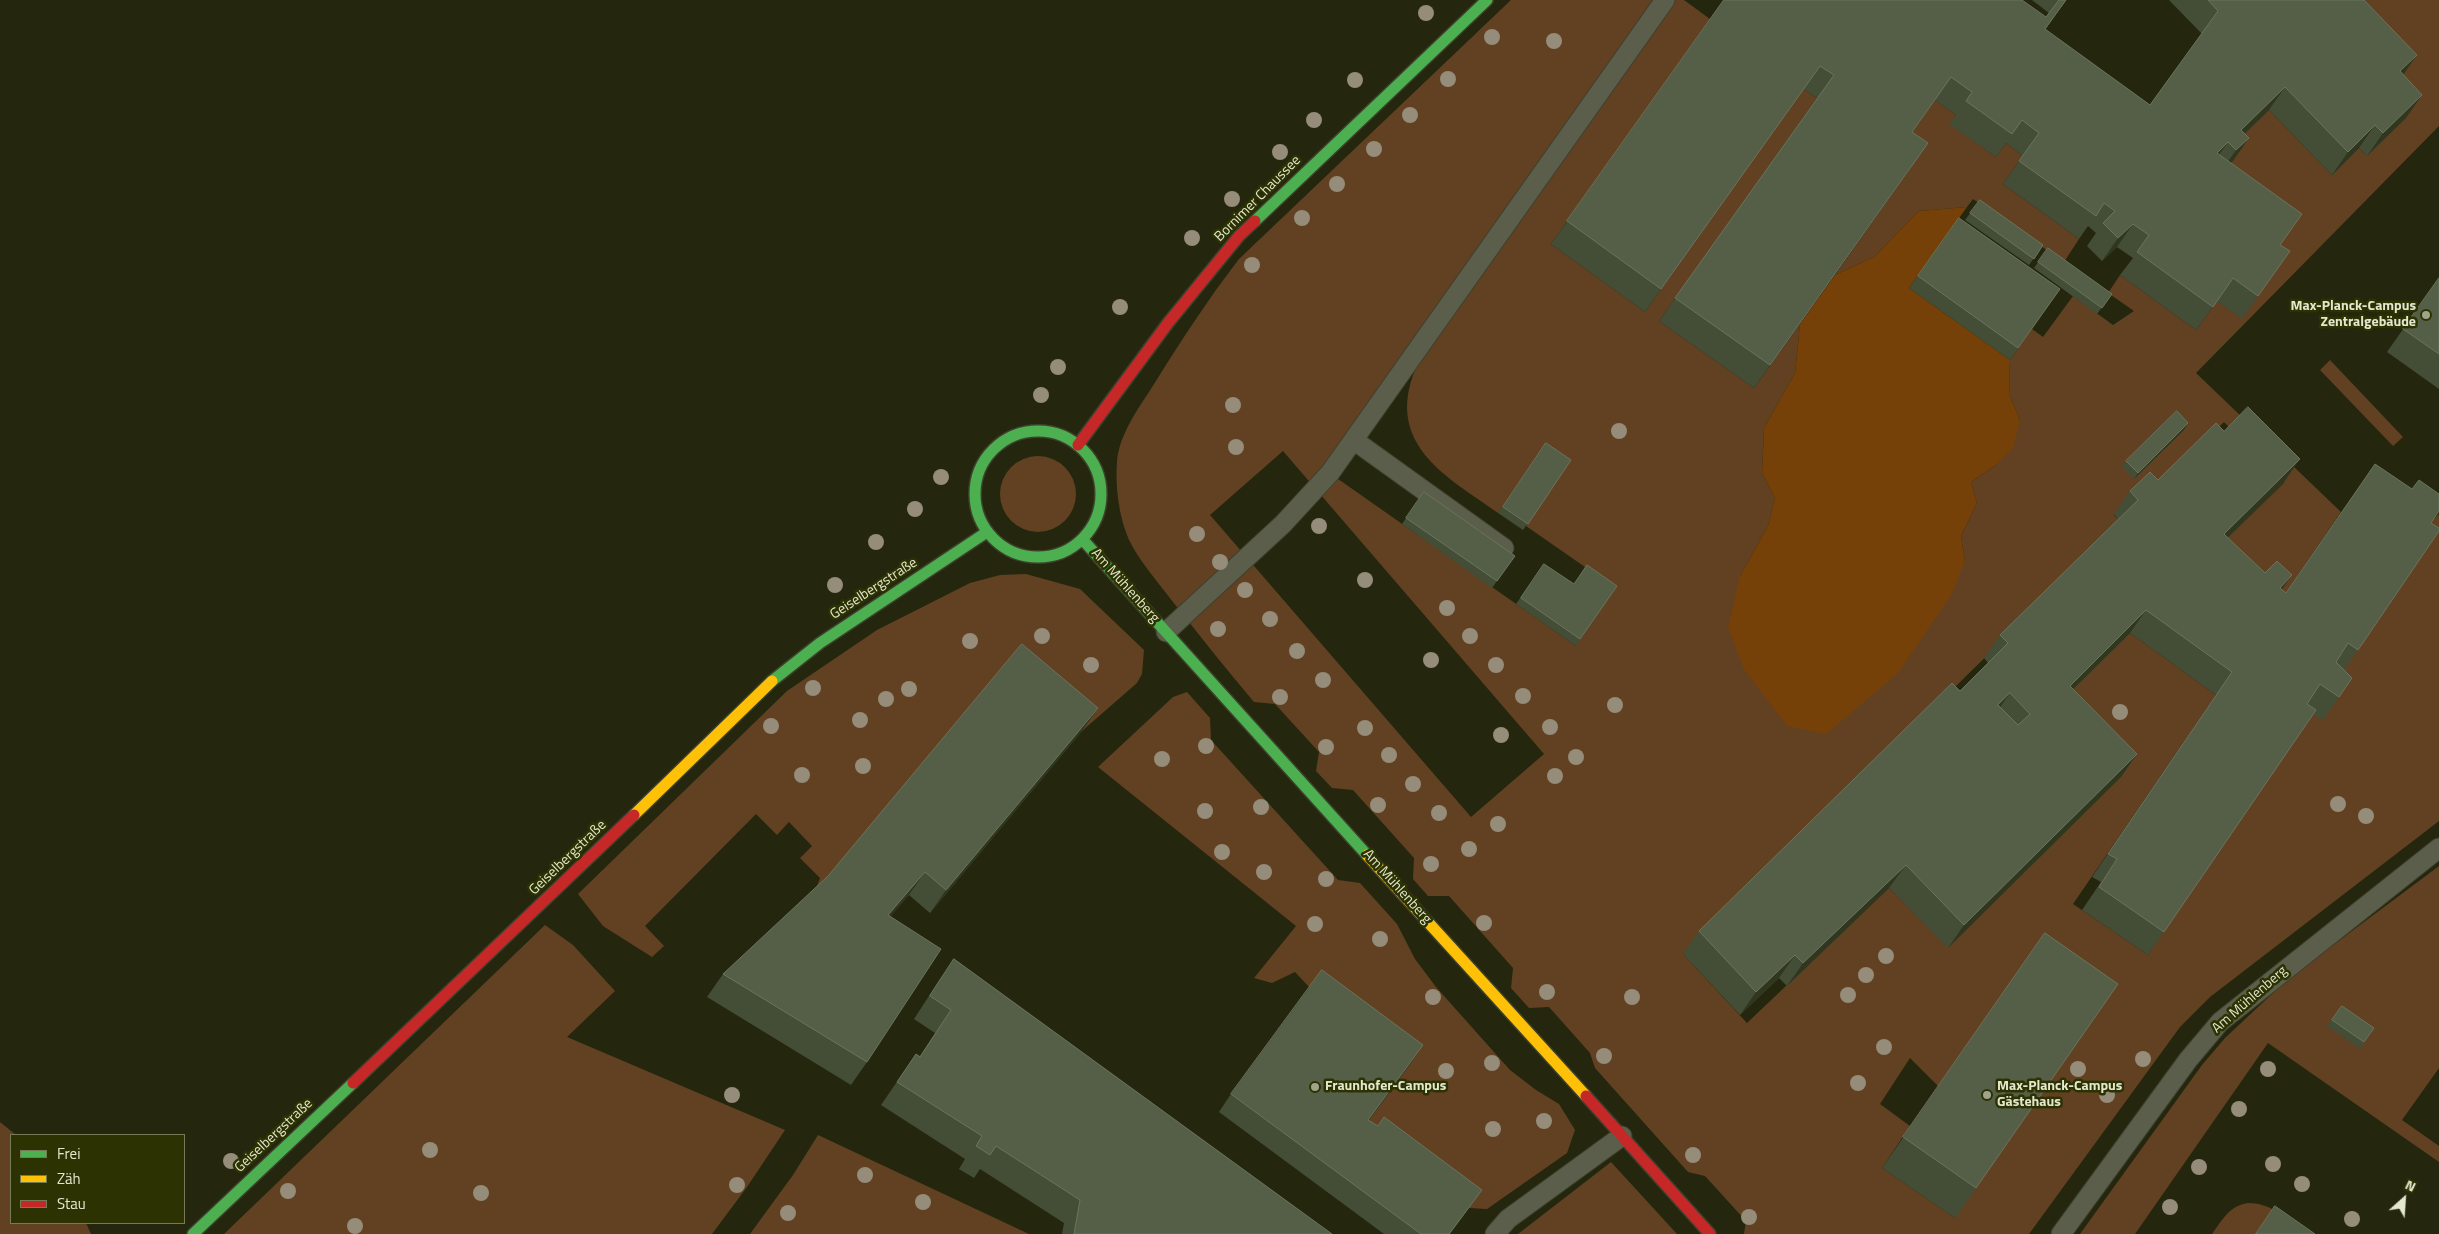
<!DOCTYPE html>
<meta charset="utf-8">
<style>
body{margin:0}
#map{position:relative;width:2439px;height:1234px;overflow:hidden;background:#24270d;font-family:"Titillium Web",sans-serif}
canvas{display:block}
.legend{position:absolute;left:10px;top:1134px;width:175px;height:90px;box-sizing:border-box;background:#2c3202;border:1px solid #757b54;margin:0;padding:6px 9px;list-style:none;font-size:15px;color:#e3e8cf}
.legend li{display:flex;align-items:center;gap:10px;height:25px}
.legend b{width:25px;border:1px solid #757b54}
.north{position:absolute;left:2379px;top:1174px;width:50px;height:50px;-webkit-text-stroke:4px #2c3202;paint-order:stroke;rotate:26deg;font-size:14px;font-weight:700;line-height:20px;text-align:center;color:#e3e8cf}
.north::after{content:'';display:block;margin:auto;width:18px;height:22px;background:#e3e8cf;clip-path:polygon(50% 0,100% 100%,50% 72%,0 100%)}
</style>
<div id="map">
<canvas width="2439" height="1234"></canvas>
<ul class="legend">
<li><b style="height:6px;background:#4caf50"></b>Frei</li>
<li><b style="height:6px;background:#ffc107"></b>Zäh</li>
<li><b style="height:6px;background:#c62828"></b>Stau</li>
</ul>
<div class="north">N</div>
</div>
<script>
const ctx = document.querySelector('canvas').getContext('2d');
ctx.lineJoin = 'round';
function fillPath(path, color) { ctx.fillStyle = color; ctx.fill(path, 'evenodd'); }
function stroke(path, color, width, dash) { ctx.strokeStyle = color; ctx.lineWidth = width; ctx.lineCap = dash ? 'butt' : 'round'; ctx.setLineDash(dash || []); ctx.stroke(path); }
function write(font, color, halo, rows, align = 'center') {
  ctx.font = font + ' "Titillium Web",sans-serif'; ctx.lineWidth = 5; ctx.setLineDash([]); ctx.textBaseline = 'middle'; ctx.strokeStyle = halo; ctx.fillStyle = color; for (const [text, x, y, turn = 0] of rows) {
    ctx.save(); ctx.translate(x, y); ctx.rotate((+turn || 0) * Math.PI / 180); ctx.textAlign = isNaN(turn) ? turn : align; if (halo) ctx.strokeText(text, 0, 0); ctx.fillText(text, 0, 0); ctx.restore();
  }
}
fillPath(new Path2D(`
 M1511,0H1684L1710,19L1551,244L1645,312L1803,89L1817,98L1659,321L1754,388L1800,324L1795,373L1764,428L1762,473L1775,498L1768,526L1740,576L1965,561L1961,536L1977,503L1971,482L1996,465L2020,420L2009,394L2010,360L2032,329L2043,337L2073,296L2113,325L2134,311L2108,293L2120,275L2196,330L2217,301L2242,318L2273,274L2201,176L2269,110L2332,175L2359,148L2367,156L2340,0H2439V126L2196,373L2341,512L2270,616L2208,557L2284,483L2224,422L2142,503L2114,515L2122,523L1683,954L1747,1023L1889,888L1948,947L2053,709L2130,633L2216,695L2073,904L2148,955L2319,685L2431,522L2439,514V821L2210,997L2180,1027L2029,1234H1744L1746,1221L1705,1176L1688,1172L1595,1068L1590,1053L1549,1007L1529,1008L1511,988L1513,968L1449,896H1428L1413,879L1414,858L1353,790L1332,788L1316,771L1319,752L1275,704L1254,702C1226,669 1200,636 1173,602C1158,582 1140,562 1129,540C1119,518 1115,486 1117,462C1119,433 1141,405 1156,381C1182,339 1209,298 1239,259ZM1426,342C1421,356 1414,370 1410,385C1393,451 1454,481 1498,513L1542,450L1526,526L1585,567L1583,571L1576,646L1331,474ZM1283,451L1544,754L1471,817L1210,515ZM1910,1058L1938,1086L1955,1218L1882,1168L1910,1126L1880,1104Z
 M1935,100L1956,115L1950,124L1996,157L2006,143L2023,156L2003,184L2079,239L2064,262L1973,199L1967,207L1919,211L1874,257L1835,275L1912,166L1896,155Z
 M2330,360L2403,437L2393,446L2320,370Z
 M1000 494a38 38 0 1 1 76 0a38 38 0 1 1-76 0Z
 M1026,574L1080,589L1144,650L1142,674L1137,683L1082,731L1007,667L812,899L820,878L800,858L812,846L789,822L777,835L756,814L645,926L664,946L652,957L603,926L578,894L787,691L877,630L970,583L1000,575Z
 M1187,692L1210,718L1211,740L1338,880L1360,883L1397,924L1415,959L1436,987L1510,1070L1536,1090L1559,1104L1575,1130L1567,1153L1487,1209L1469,1208L1372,1135L1356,1138L1411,1062L1310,988L1295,972L1272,983L1254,978L1296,926L1098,767L1173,697Z
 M2439,866V1068L2402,1120L2439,1146V1162L2268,1043L2135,1234H2080L2202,1065L2225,1038L2289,978Z
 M545,925L573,945L615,991L567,1037L785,1130L747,1187L712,1234H224Z
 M0,1122L16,1135H11V1223H86L91,1234H0Z
 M818,1135L1029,1234H750L793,1175Z
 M1611,1162L1677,1234H1518Z
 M2248,1203C2268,1203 2281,1214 2296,1226L2259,1229L2256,1234H2212C2223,1219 2229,1206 2248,1203Z`), '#624123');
fillPath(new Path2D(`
 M1967,207L1909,288L2010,360L2009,394L2020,420L2013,448L1996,465L1971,482L1977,503L1961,536L1965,561L1951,595L1898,673L1826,734L1787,726L1744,669L1728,627L1740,576L1768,526L1775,498L1762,473L1764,428L1795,373L1800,324L1835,275L1874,257L1919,211Z`), '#754108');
const lane = new Path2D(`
 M1355,441L1504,548
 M1166,632L1283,524L1330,473L1665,0
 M1495,1234L1508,1219L1622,1136
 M2061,1234L2188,1060L2220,1022L2439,848`);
const fast = new Path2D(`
 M1255,221L1487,0
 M975 494a63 63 0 1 1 126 0a63 63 0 1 1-126 0Z
 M1083,540L1367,855
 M772,681L820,643L987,532
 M193,1234L353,1083`);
const slow = new Path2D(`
 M634,815L772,681
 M1367,855L1586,1096`);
const jam = new Path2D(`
 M1078,445L1168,323L1239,236L1255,221
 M353,1083L634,815
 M1586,1096L1710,1234`);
stroke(lane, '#3d402d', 21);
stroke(fast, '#3d402d', 14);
stroke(slow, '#3d402d', 14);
stroke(jam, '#3d402d', 14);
stroke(lane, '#5b5e4a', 19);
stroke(fast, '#4caf50', 11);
stroke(slow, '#ffc107', 11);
stroke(jam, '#c62828', 11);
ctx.fillStyle = '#958c79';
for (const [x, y] of [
 [1426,13],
 [1492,37],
 [1554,41],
 [1448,79],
 [1355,80],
 [1410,115],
 [1314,120],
 [1374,149],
 [1280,152],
 [1337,184],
 [1232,199],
 [1302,218],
 [1192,238],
 [1252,265],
 [1120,307],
 [1058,367],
 [1041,395],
 [1233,405],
 [1619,431],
 [1236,447],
 [941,477],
 [915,509],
 [1319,526],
 [1197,534],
 [876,542],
 [1220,562],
 [1365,580],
 [835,585],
 [1245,590],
 [1447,608],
 [1270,619],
 [1218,629],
 [1042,636],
 [1470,636],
 [970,641],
 [1297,651],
 [1431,660],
 [1091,665],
 [1496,665],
 [1323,680],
 [813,688],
 [909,689],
 [1523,696],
 [1280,697],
 [886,699],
 [1615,705],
 [2120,712],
 [860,720],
 [771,726],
 [1550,727],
 [1365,728],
 [1501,735],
 [1206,746],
 [1326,747],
 [1389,755],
 [1576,757],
 [1162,759],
 [863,766],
 [802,775],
 [1555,776],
 [1413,784],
 [2338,804],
 [1378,805],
 [1261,807],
 [1205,811],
 [1439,813],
 [2366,816],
 [1498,824],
 [1469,849],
 [1222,852],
 [1431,864],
 [1264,872],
 [1326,879],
 [1484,923],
 [1315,924],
 [1380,939],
 [1886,956],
 [1866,975],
 [1547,992],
 [1848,995],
 [1433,997],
 [1632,997],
 [1884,1047],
 [1604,1056],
 [2143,1059],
 [1492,1063],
 [2078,1069],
 [2268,1069],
 [1446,1071],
 [1858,1083],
 [732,1095],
 [2107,1095],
 [2239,1109],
 [1544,1121],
 [1493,1129],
 [430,1150],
 [1693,1155],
 [231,1161],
 [2273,1164],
 [2199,1167],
 [865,1175],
 [2302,1184],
 [737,1185],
 [288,1191],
 [481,1193],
 [923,1202],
 [2170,1207],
 [788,1213],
 [1749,1217],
 [2352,1219],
 [355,1226]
]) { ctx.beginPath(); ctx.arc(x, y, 8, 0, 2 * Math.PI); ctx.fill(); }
fillPath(new Path2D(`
 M1724,0L2046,17L2049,13L2032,0H2066L2045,30L2150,105L2202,34L2169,0H2364L2403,75L2406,118L2367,156L2359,148L2332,175L2269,110L2245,134L2233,161L2231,163L2281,245L2290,251L2242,319L2217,301L2196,330L2120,275L2133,258L2117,247L2102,261L2087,246L2096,233L2088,226L2079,239L2003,184L2023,156L2006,143L1996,157L1949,124L1956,115L1935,100L1912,132L1928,143L1754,388L1659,321L1817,98L1803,89L1645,312L1551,244Z
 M1980,200L2043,245L2029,265L1965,220Z
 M1959,218L2060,289L2010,360L1909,288Z
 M2048,248L2112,294L2097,314L2034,268Z
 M2439,278V389L2387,352Z
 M2184,430L2134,479L2122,467L2126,461Z
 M2224,431L2284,482L2228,538L2286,593L2431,523L2439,531L2344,670L2352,678L2323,720L2313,714L2148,955L2082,910L2101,882L2092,877L2216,695L2130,633L2073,690L2137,754L2121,777L1948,948L1889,888L1787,986L1779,978L1740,1015L1683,954L1699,931L1960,691L1988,663L1984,658L2000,635L2118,519L2114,514L2130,491L2158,480Z
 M1546,443L1571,460L1523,530L1498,513Z
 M1424,492L1515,556L1492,588L1402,524Z
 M1544,564L1574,584L1617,586L1576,646L1516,604Z
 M1098,708L1082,731L930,913L909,895L890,916L867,1062L851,1085L707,997L723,974Z
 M2045,933L2118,984L1955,1218L1882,1168Z
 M954,959L1332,1234H1062L1064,1223L980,1169L974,1178L959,1169L965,1159L881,1105L916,1054L920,1056L935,1033L914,1019L938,982Z
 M2342,1006L2374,1028L2360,1049L2327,1026Z
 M1423,1045L1369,1120L1378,1126L1482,1190L1450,1234H1384L1219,1112L1231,1094Z`), '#444e36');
fillPath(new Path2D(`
 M2417,55L2401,78L2400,71Z
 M2285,87L2269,110L2232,146L2241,130Z
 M2422,95L2406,118L2367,156L2383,133Z
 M2375,125L2359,148L2332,175L2348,152Z
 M2249,138L2233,161L2220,173L2236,150Z
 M2228,142L2212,165L2217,153Z
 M2133,224L2117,247L2102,261L2118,238Z
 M2188,423L2184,430L2134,479L2138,473Z
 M2300,459L2284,482L2208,557L2224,534Z
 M2292,575L2276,598L2280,588Z
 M2146,610L2130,633L2053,709L2070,686Z
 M2010,693L1994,716L1998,705Z
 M1098,708L1082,731L930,913L946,890Z
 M2137,754L2121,777L1948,948L1964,925Z
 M1906,865L1889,888L1787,986L1803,963Z
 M925,872L909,895L872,938L888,915Z
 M1795,955L1779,978L1740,1015L1756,992Z
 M1423,1045L1411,1063L1356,1138L1368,1120Z`), '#30371e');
const building = new Path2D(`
 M1724,0H2022L2046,17L2059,0H2066L2045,29L2150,105L2218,11L2208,0H2364L2417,55L2400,71L2422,95L2383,133L2375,125L2348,152L2285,87L2241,130L2249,138L2236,150L2228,142L2217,153L2302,214L2280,245L2290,251L2258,296L2233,278L2213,307L2137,252L2149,235L2133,224L2118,238L2103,223L2115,211L2104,203L2096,216L2019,161L2039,133L2022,120L2012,134L1966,101L1972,92L1951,77L1912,132L1928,143L1770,365L1675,298L1834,75L1820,66L1661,289L1567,221Z
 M1980,200L2043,245L2034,259L1970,213Z
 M1959,218L2060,289L2018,348L1918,276Z
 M2048,248L2112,294L2102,308L2038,262Z
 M2439,278V354L2403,329Z
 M2248,407L2300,459L2224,534L2265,573L2277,561L2292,575L2280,588L2286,593L2375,464L2412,489L2419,480L2439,494V511L2431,523L2439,528V531L2358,650L2348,643L2336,662L2352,678L2339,697L2320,684L2307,704L2316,710L2164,932L2099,887L2117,859L2108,854L2232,672L2146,610L2070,686L2137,754L1964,925L1906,865L1803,963L1795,955L1756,992L1699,931L1952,683L1960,691L2008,643L2000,635L2138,500L2130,491L2150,472L2158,480L2216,423L2224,431ZM2010,693L2030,714L2018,725L1998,705Z
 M2177,411L2188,423L2138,473L2126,461Z
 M1546,443L1571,460L1528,524L1503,507Z
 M1424,492L1515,556L1497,581L1406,518Z
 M1544,564L1574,584L1587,565L1617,586L1580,639L1521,598Z
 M1022,644L1098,708L946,890L925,872L888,915L941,949L867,1062L723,974L828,876Z
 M2045,933L2118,984L1976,1188L1903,1137Z
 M954,959L1332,1234H1074L1080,1200L996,1146L990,1155L976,1146L982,1136L897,1082L916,1054L920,1057L951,1010L930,996Z
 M1322,970L1423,1045L1368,1120L1378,1126L1384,1117L1482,1190L1449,1234H1421L1231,1094Z
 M2342,1006L2374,1028L2364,1042L2332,1020Z
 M2275,1206L2315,1234H2256Z`);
fillPath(building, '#555e46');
stroke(building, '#6b745c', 1);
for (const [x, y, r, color] of [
 [2426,315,5,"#a0a48b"],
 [1315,1087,5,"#a0a48b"],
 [1987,1095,5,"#a0a48b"]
]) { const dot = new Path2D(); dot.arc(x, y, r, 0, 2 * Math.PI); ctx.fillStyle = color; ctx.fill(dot); stroke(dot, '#2c3202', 2); }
write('14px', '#e3e8cf', '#2c3202', [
 ["Bornimer Chaussee",1258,199,-45],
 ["Am Mühlenberg",1125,586,48],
 ["Geiselbergstraße",874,589,-33],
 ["Geiselbergstraße",568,858,-44],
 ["Am Mühlenberg",1397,887,48],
 ["Am Mühlenberg",2250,1000,-41],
 ["Geiselbergstraße",274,1136,-43]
]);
write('bold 14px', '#e3e8cf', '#2c3202', [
 ["Max-Planck-Campus",2416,307,"right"],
 ["Zentralgebäude",2416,323,"right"],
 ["Fraunhofer-Campus",1325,1087],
 ["Max-Planck-Campus",1997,1087],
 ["Gästehaus",1997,1103]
], 'left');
</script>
